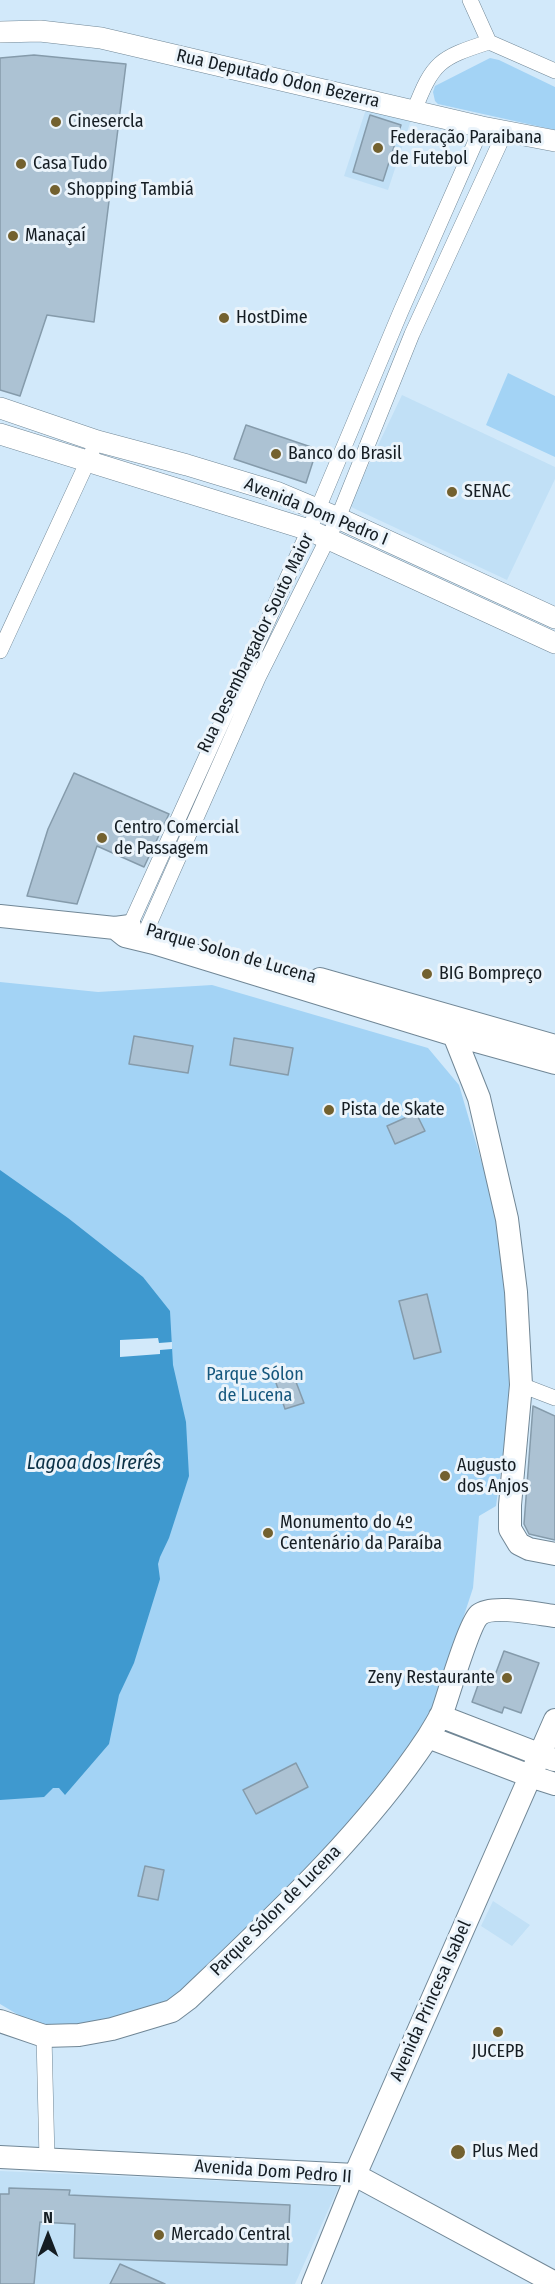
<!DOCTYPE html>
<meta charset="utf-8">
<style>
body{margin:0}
#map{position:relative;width:555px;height:2284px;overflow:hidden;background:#d2e9fa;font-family:"Fira Sans Condensed",sans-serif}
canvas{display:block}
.north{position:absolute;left:18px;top:2206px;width:60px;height:60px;-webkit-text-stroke:4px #ebf4fb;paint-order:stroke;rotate:0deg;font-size:16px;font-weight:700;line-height:24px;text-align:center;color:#151d23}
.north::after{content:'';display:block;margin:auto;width:21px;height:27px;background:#151d23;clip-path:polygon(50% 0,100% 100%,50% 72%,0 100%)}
</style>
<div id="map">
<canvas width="555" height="2284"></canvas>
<div class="north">N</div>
</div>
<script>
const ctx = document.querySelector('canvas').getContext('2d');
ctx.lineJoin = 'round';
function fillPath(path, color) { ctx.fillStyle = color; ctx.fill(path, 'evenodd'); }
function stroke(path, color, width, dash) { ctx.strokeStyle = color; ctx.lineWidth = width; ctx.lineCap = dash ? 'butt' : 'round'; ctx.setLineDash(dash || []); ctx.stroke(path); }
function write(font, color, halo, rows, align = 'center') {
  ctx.font = font + ' "Fira Sans Condensed",sans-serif'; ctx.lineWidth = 6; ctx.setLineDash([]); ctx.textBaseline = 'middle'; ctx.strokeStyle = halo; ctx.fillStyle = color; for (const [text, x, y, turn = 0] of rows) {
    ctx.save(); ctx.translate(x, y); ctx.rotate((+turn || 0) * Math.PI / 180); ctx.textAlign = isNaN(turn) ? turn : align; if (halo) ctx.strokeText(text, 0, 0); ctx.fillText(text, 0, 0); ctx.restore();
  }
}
fillPath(new Path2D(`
 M367,106L411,120L388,190L344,176Z
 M402,395L555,467V479L507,580L349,506Z
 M493,1901L530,1925L512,1946L481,1926Z
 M0,2171L339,2186L295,2284H0Z`), '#c1e0f6');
fillPath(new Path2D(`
 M490,58L499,60L555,87V130L438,104L435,101L433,92L435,86Z
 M508,373L555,396V457L486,425Z
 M0,982L98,992L212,985L428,1048L459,1085L498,1218L509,1313V1409L496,1506L479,1516L473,1588L427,1728L386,1787L166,2011L73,2028L32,2023L0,2004Z`), '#a3d3f5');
fillPath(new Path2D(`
 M0,1170L68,1218L143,1277L170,1311L173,1365L186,1422L189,1476L169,1538L160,1557L158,1564L160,1579L134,1663L119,1695L109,1744L65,1795L59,1788H53L44,1797L0,1800Z`), '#3f99cf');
fillPath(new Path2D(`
 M158,1338L159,1343L172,1342V1349L160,1350V1354L120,1357V1340Z`), '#d2e9fa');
const building = new Path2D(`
 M34,55L126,64L94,322L47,315L20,396L0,390V58Z
 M370,115L401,125L383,181L353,172Z
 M246,425L317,449L306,483L234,459Z
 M74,773L169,814L144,867L97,846L77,904L27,896L48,829Z
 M134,1036L193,1046L188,1073L129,1064Z
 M234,1038L293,1048L288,1075L230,1065Z
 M416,1113L425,1131L395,1144L387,1126Z
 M427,1294L441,1352L414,1359L399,1301Z
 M293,1374L304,1403L285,1409L275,1380Z
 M533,1406L555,1416V1540L529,1534L524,1524Z
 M504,1651L539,1663L521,1713L504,1707L502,1713L472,1702L482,1674L494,1678Z
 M296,1763L308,1787L256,1814L243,1790Z
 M145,1866L164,1870L158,1900L138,1896Z
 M9,2188L70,2190L69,2195L290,2205L287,2265L74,2258L75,2224L40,2222L34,2284H0V2194H9Z
 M120,2264L165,2284H110Z`);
fillPath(building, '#acc2d3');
stroke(building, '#859bab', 1.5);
const minor = new Path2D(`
 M470,0L489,42
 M414,111C433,62 439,58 489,42L555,71
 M0,651L92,452
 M126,934L309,530L401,311L482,127
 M142,940L258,678L338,518L412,334L505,132
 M521,1385L555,1398
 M44,2036L47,2159`);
const tertiary = new Path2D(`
 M311,2284L355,2175`);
const secondary = new Path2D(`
 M0,32L40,31L101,38L482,127L555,141
 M0,408L97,441L187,465L276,492L338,518L555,618
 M0,434L309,530L555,643`);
const primary = new Path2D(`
 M0,916L115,928L130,926
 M115,928L125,936L154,943L454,1035L479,1098L507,1219L516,1292L521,1385L510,1505V1529L519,1544L529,1549L555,1554
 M320,979L555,1046
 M454,1035L555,1063
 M440,1716L554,1760
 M428,1737L530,1776L555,1784
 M0,2021L44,2036L79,2035L112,2029L172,2011L188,1999C272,1919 364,1834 428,1737C433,1729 438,1721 442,1713C448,1696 469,1624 479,1615C492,1604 538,1614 555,1616
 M0,2157L355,2175L555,2283
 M355,2175L555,1720`);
stroke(minor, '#718796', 16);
stroke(tertiary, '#718796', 20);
stroke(secondary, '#718796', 22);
stroke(primary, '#718796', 24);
stroke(minor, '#fff', 15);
stroke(tertiary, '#fff', 18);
stroke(secondary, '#fff', 21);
stroke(primary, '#fff', 22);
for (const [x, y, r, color] of [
 [56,122,6,"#73612f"],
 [378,148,6,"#73612f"],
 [21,164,6,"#73612f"],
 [55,190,6,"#73612f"],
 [13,236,6,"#73612f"],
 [224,318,6,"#73612f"],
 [276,454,6,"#73612f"],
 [452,492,6,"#73612f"],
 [102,838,6,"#73612f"],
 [427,974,6,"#73612f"],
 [329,1110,6,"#73612f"],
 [445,1476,6,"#73612f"],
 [268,1533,6,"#73612f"],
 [507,1678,6,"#73612f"],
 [498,2032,6,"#73612f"],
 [458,2152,8,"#73612f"],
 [159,2235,6,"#73612f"]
]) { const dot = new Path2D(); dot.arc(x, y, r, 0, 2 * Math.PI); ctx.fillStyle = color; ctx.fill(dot); stroke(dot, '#ebf4fb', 2); }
write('18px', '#151d23', '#ebf4fb', [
 ["Rua Deputado Odon Bezerra",278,79,13],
 ["Avenida Dom Pedro I",316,512,22],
 ["Rua Desembargador Souto Maior",256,643,-64],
 ["Parque Solon de Lucena",231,954,16],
 ["Parque Sólon de Lucena",276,1911,-45],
 ["Avenida Princesa Isabel",431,2001,-66],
 ["Avenida Dom Pedro II",273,2172,4]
]);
write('18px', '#151d23', '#ebf4fb', [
 ["Cinesercla",68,122],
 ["Federação Paraibana",390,138],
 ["de Futebol",390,159],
 ["Casa Tudo",33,164],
 ["Shopping Tambiá",67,190],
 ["Manaçaí",25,236],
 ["HostDime",236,318],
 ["Banco do Brasil",288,454],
 ["SENAC",464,492],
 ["Centro Comercial",114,828],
 ["de Passagem",114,849],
 ["BIG Bompreço",439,974],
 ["Pista de Skate",341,1110],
 ["Augusto",457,1466],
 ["dos Anjos",457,1487],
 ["Monumento do 4º",280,1523],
 ["Centenário da Paraíba",280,1544],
 ["Zeny Restaurante",495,1678,"right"],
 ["JUCEPB",498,2052,"center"],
 ["Plus Med",472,2152],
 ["Mercado Central",171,2235]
], 'left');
write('18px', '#15577d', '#ebf4fb', [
 ["Parque Sólon",255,1375],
 ["de Lucena",255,1396]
]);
write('italic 20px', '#0a3147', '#ebf4fb', [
 ["Lagoa dos Irerês",94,1463]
]);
</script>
